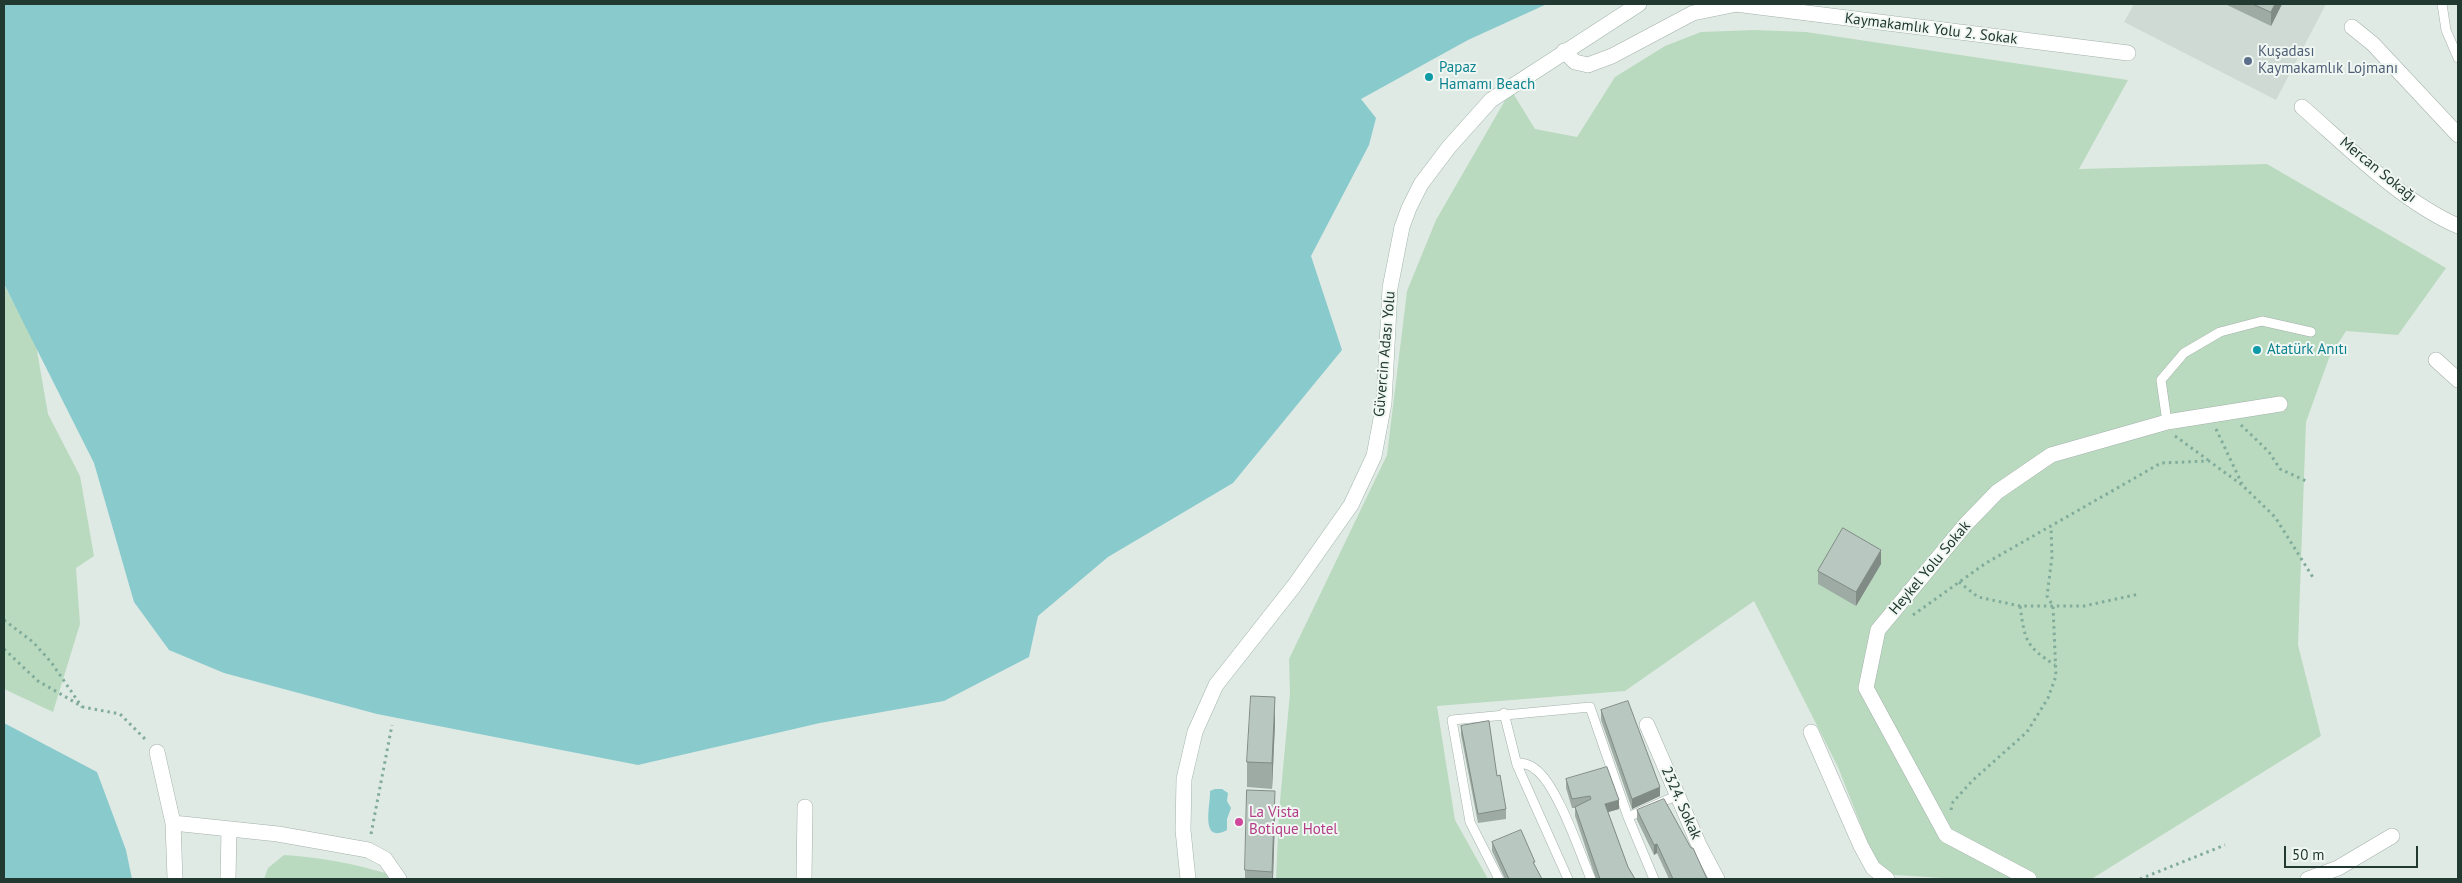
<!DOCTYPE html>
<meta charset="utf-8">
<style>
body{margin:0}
#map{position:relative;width:2462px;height:883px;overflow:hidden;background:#e0eae4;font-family:"PT Sans",sans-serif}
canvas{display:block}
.frame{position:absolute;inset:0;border:5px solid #213930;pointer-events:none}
.scale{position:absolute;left:2284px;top:846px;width:134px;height:22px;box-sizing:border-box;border:2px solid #213930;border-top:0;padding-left:6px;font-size:15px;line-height:18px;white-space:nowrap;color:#213930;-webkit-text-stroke:4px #f0f7f3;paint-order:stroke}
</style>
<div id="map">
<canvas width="2462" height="883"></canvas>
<div class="frame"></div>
<div class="scale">50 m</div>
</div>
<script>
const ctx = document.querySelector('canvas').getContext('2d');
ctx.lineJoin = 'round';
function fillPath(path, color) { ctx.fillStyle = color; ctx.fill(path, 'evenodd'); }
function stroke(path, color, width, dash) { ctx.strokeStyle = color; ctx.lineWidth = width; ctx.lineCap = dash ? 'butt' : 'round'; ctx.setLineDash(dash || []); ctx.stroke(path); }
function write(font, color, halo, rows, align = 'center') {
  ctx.font = font + ' "PT Sans",sans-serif'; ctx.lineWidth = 4; ctx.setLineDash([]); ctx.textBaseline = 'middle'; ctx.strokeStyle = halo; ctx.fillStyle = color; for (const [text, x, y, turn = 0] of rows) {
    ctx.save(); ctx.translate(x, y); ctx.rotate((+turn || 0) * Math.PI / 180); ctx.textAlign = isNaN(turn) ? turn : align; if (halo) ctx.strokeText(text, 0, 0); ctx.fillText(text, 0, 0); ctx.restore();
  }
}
fillPath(new Path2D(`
 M2134,4H2326L2276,100L2124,22Z`), '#cedad3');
fillPath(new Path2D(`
 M1755,30L1806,32L2128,80L2079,169L2267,164L2446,268L2398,335L2346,331L2329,358L2306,422L2298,645L2321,736L2093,878L1958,879L1880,874L1838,767L1754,601L1625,691L1437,706L1455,820L1488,879H1276L1279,812L1290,693L1289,659L1387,455L1407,291L1436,220L1511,90L1535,129L1577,137L1615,77L1665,46L1701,32Z
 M4,285L36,345L48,414L80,476L94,556L76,568L80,624L53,712L4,689Z
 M284,855C320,857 354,864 389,874L391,879H264L268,868Z`), '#b9dabf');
fillPath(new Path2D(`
 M4,4H1547L1468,40L1361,99L1376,118L1369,145L1311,256L1342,350L1233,483L1108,557L1038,616L1029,657L944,701L820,723L638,765L377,714L224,673L169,650L134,602L94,463L4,284Z
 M4,723L97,772L126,850L132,879H4Z
 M1215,789H1222L1228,793L1227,801L1231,808L1227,819V830C1199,845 1211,803 1210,791Z`), '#89cacd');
const lane = new Path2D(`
 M2442,4L2446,30L2458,58
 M2167,422L2161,380L2184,353L2220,332L2262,321L2311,332
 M1504,713L1517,765L1568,879
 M1517,765L1521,763C1526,764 1532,766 1535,769C1557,784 1580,853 1591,879
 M1628,817L1654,879
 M1499,879L1470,822L1452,720L1590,707L1628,817L1678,795`);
const street = new Path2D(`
 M1735,4L2128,53
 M2352,27L2373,44L2458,135
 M1564,51L1575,62L1588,65L1612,56L1693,13L1737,4
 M2302,107C2349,148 2401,201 2458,226
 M2436,360L2458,380
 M1647,725L1699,845L1717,879
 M1811,732L1861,846L1873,868L1887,879
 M157,752L173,823L175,879
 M173,823L278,834L368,850L385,859L399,879
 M228,879L229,829
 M804,879L805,807
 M2029,879L1946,835L1866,688L1878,630L1966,524L1997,492L2051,455L2167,422L2280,404
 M2308,879L2338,868L2392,836`);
const secondary = new Path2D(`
 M1188,879L1183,830L1184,779L1195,732L1216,685L1294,586L1351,505L1374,456L1384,403L1390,288L1402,227L1409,208L1421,184L1449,147L1491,100L1639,4`);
stroke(lane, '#a3b1aa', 10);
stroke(street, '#a3b1aa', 16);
stroke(secondary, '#9fb5ab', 16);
stroke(new Path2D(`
 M2241,425L2269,452L2280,469L2306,481
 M2216,429L2242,484
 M2175,436L2208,460
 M1959,582L1978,597L2020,606H2084L2139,594
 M2020,606C2025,640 2025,646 2055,665
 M1913,615L1986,563L2161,463L2209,461L2242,485L2275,517L2314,579
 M4,620L33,642L51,662L82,707
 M4,649L38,681L83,707L120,714L147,741
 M1951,810L1953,802L1973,780L2027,732L2048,698L2056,676L2053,606L2047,596L2052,557L2051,526
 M371,834L392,725
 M2140,879L2225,845`), '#81ac9b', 3, [2.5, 4]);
stroke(lane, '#fff', 9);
stroke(street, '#fff', 15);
stroke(secondary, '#fff', 15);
fillPath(new Path2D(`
 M2225,4H2282L2271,26Z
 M1881,564L1856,606L1818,584V571Z
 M1601,710L1660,796L1632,809L1601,720Z
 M1275,723L1272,789L1247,787V762Z
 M1461,726L1497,776L1506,809V819L1478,823L1461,735Z
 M1566,779L1619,809L1608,812L1628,867L1635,879H1596L1575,816V808H1572L1566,788Z
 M1637,810L1707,879H1669L1657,853L1654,855L1637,820Z
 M1275,817L1273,879H1245V870Z
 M1492,842L1535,866L1542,879H1505L1492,851Z`), '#9eaba5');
fillPath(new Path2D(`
 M2275,4H2282L2271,26V12Z
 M1881,550V564L1856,606V592Z
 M1275,697V723L1272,789V763Z
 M1660,787V796L1632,809V799Z
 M1275,791V817L1273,879H1272Z
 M1619,800V809L1605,813V804Z
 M1657,844V853L1654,855V845Z`), '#818b86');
const building = new Path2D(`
 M2253,4H2275L2271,12Z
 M1843,528L1881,550L1856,592L1818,571Z
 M1251,696L1275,697L1272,763L1247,762Z
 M1628,701L1660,787L1632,799L1601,710Z
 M1489,721L1497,776L1500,775L1506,809L1478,814L1461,726Z
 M1607,767L1619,800L1605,804L1628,867L1635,879H1600L1575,807L1591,799L1590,796L1572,799L1566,779Z
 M1247,790L1275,791L1272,872L1245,870Z
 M1664,799L1691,848H1693L1707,879H1673L1657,844L1654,845L1637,810Z
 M1521,830L1535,862H1533L1542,879H1509L1492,842Z`);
fillPath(building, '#b8c7c0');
stroke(building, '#818b86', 1);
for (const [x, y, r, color] of [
 [2248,61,5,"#5c6f8a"],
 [1429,77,5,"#0f9aa8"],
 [2257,350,5,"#0f9aa8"],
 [1239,822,5,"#d1479c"]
]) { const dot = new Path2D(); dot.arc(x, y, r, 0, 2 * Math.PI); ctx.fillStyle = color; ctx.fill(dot); stroke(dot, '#f0f7f3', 2); }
write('15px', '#213930', '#f0f7f3', [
 ["Kaymakamlık Yolu 2. Sokak",1931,29,7],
 ["Mercan Sokağı",2378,170,39],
 ["Güvercin Adası Yolu",1385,354,-85],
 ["Heykel Yolu Sokak",1930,568,-50],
 ["2324. Sokak",1681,803,66]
]);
write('15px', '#4e5e75', '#f0f7f3', [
 ["Kuşadası",2258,52],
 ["Kaymakamlık Lojmanı",2258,69]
], 'left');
write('15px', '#0d838f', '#f0f7f3', [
 ["Papaz",1439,68],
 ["Hamamı Beach",1439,85],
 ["Atatürk Anıtı",2267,350]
], 'left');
write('15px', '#b23c85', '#f0f7f3', [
 ["La Vista",1249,813],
 ["Botique Hotel",1249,830]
], 'left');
</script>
